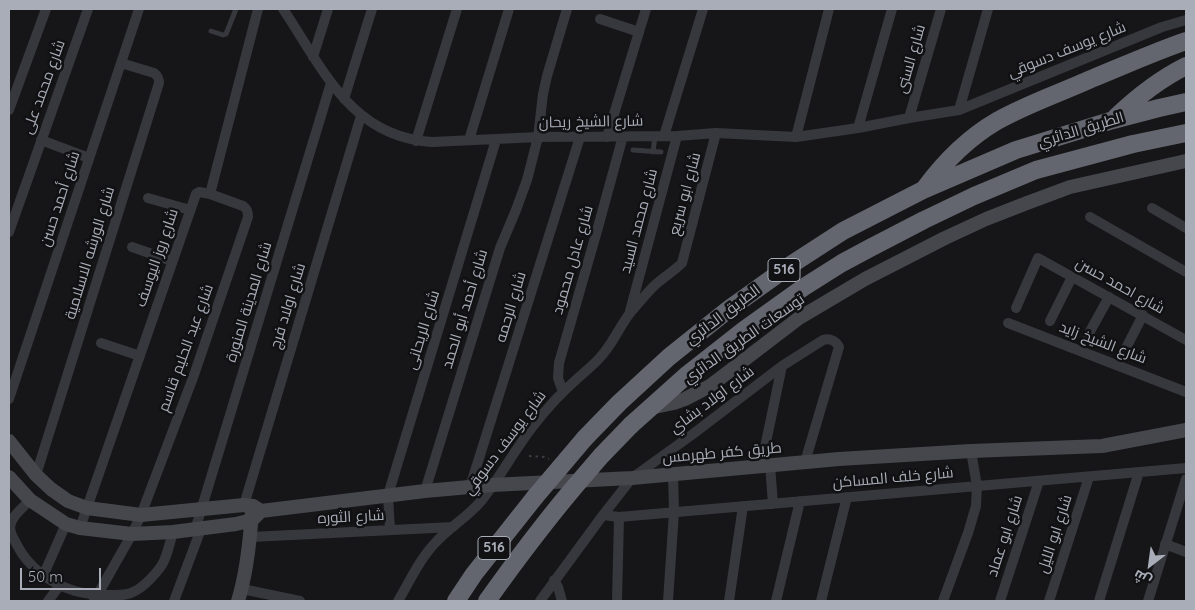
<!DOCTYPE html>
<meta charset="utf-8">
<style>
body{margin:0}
#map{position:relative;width:1195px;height:610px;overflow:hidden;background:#161618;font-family:Quicksand,Cairo,sans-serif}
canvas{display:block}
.frame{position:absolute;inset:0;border:10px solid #a8adb8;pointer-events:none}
.north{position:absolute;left:1125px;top:540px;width:50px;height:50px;-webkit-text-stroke:4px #111113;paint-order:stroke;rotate:210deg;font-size:14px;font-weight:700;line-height:20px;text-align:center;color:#a8adb8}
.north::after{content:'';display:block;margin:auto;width:18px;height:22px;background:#a8adb8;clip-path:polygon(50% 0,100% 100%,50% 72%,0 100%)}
.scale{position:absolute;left:20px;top:568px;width:81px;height:22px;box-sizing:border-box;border:2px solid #a8adb8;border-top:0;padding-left:6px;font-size:15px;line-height:18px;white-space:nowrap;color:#a8adb8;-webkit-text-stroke:4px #111113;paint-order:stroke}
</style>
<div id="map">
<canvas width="1195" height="610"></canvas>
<div class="frame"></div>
<div class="north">ش</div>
<div class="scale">50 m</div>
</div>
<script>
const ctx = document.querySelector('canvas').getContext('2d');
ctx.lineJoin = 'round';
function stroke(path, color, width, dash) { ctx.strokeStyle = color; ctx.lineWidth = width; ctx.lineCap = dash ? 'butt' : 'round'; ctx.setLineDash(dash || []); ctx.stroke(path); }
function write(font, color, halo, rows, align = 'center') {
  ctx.font = font + ' Quicksand,Cairo,sans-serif'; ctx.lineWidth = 5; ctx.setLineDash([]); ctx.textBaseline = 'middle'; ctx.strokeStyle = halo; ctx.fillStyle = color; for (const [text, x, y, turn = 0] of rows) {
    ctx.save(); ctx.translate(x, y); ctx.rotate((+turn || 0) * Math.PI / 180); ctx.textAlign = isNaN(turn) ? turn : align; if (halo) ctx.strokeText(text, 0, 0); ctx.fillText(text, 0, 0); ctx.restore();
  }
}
stroke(new Path2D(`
 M529,456L544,457L549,459`), '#3d3f44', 2, [2.5, 4]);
stroke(new Path2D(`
 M211,31L223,35L226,34L236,9
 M633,150L661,152
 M653,152L655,136`), '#37383d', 5);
stroke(new Path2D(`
 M283,9C323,68 350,137 432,142L538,137L677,136L716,133L796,137L858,128L909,118L959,110L1162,27L1186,20
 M600,19L639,32
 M313,57L328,9
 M344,99L372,9
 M9,110L46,9
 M959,110L988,9
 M909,118L941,9
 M858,128L892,9
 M664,136L703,9
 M607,137L646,9
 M796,137L829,9
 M41,140L89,158
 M469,140L509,9
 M416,141L457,9
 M148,198L190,210
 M1152,208L1186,228
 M1090,217L1186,272
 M9,232L88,9
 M132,247L172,261
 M1016,308L1038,258L1186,340
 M630,311L677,136
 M1050,321L1072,277
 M1008,323L1186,392
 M1088,335L1109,297
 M101,343L140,356
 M1126,348L1143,315
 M563,392L558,378L559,363L597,231L623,136
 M9,399L139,9
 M770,465L773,504
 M761,466L782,366
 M36,475L159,83C159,78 158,76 154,73L121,63
 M470,487L580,137
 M425,491L500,248L516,210L527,180L538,137L543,94L547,76L567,9
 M30,500C23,508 11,516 10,527C10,534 14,539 17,545C28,567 51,584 75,591C86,594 98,595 109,595C118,595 127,596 135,591C144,587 160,570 164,561C168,552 170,542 173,532
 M244,505L361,116
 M603,515L619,517L1186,468
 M80,528L196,194L199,192L210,194L258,9
 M195,530L331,83
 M390,530L388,495L496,140
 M251,537L453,527
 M1165,544L1186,552
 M43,576L66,524
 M554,580L558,587L562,601
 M242,589L300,601
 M48,601L60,585
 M94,601L132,534L141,515L194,375L248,217C248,211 247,209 243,206L210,194
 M174,601L201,529
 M398,601C410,581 420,558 437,541C451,526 469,516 482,500C501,476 515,449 534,425C547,408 562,392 578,378C587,370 596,363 603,354C614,341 620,326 630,313C638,304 645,295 653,287C662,278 673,272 682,263L716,133
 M540,601L603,515L632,478L693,434L782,366L823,340C830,338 836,341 839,347L805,462
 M617,601L619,517
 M668,601L674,512L673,473
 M729,601L743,506
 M776,601L800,501
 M821,601L847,497
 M943,601L968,533L976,506L977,486L971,451
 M1000,601L1039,481
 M1049,601L1089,477
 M1099,601L1139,472
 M1148,601L1186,479`), '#37383d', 10);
stroke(new Path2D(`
 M650,408L674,403L685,399L710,386L799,318L865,279L945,238L986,219L1027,203L1070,187L1186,161
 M9,441L36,475L51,489L68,501L87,508L141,515L244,505L253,506L261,511
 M9,477L30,500L66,524L80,528L132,534L173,532L236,524L252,520L261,511L425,491L492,485L632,478L839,459L971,451L1102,446L1186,430
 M238,601C247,572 250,541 252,511`), '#45474d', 14);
stroke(new Path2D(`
 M1116,117C1137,97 1160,79 1186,66
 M925,188C945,161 968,138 997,121C1027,104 1060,93 1091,79C1123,66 1154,52 1186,41
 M631,425L688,374L744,330L804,287L842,263L870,248L924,220L974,196L1036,170L1133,144L1186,133
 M585,438L619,403L669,357L729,309L789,266L843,231L923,190L1016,150L1113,120L1159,108L1186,102
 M456,601L474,574L535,497
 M487,601C514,563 541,527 571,491`), '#63666e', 18);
stroke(new Path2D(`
 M571,491L601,456L631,425
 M535,497L585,438`), '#63666e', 18);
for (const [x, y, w] of [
 [784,270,32],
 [494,548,32]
]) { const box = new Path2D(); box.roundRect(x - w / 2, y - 11.5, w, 23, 4); ctx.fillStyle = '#111113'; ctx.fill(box); stroke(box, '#a8adb8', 1); }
write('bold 14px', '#a8adb8', null, [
 ["516",784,270],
 ["516",494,548]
]);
write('15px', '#a8adb8', '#111113', [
 ["شارع يوسف دسوقي",1067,50,-22],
 ["شارع السنى",911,59,-74],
 ["شارع محمد على",44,87,-70],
 ["شارع الشيخ ريحان",591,122,-1],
 ["الطريق الدائري",1081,130,-17],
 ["شارع ابو سريع",685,194,-75],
 ["شارع أحمد حسن",60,199,-72],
 ["شارع محمد السيد",639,221,-75],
 ["شارع الورشه الاسلامية",90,253,-73],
 ["شارع روز اليوسف",157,258,-71],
 ["شارع عادل محمود",573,260,-74],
 ["شارع احمد حسن",1120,286,29],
 ["شارع المدينة المنورة",249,302,-73],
 ["شارع اولاد فرج",288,306,-73],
 ["شارع الرحمه",511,307,-73],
 ["شارع أحمد أبو الحمد",465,309,-73],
 ["الطريق الدائري",723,315,-37],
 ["شارع الريحانى",423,330,-73],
 ["توسعات الطريق الدائري",744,339,-35],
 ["شارع الشيخ زايد",1103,343,21],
 ["شارع عبد الحليم قاسم",186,348,-70],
 ["شارع اولاد بشاي",712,400,-37],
 ["شارع يوسف دسوقي",505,443,-53],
 ["طريق كفر طهرمس",722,453,-5],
 ["شارع خلف المساكن",893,478,-5],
 ["شارع الثوره",351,517,-3],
 ["شارع ابو الليل",1055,534,-72],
 ["شارع ابو عماد",1005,536,-72]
]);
</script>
